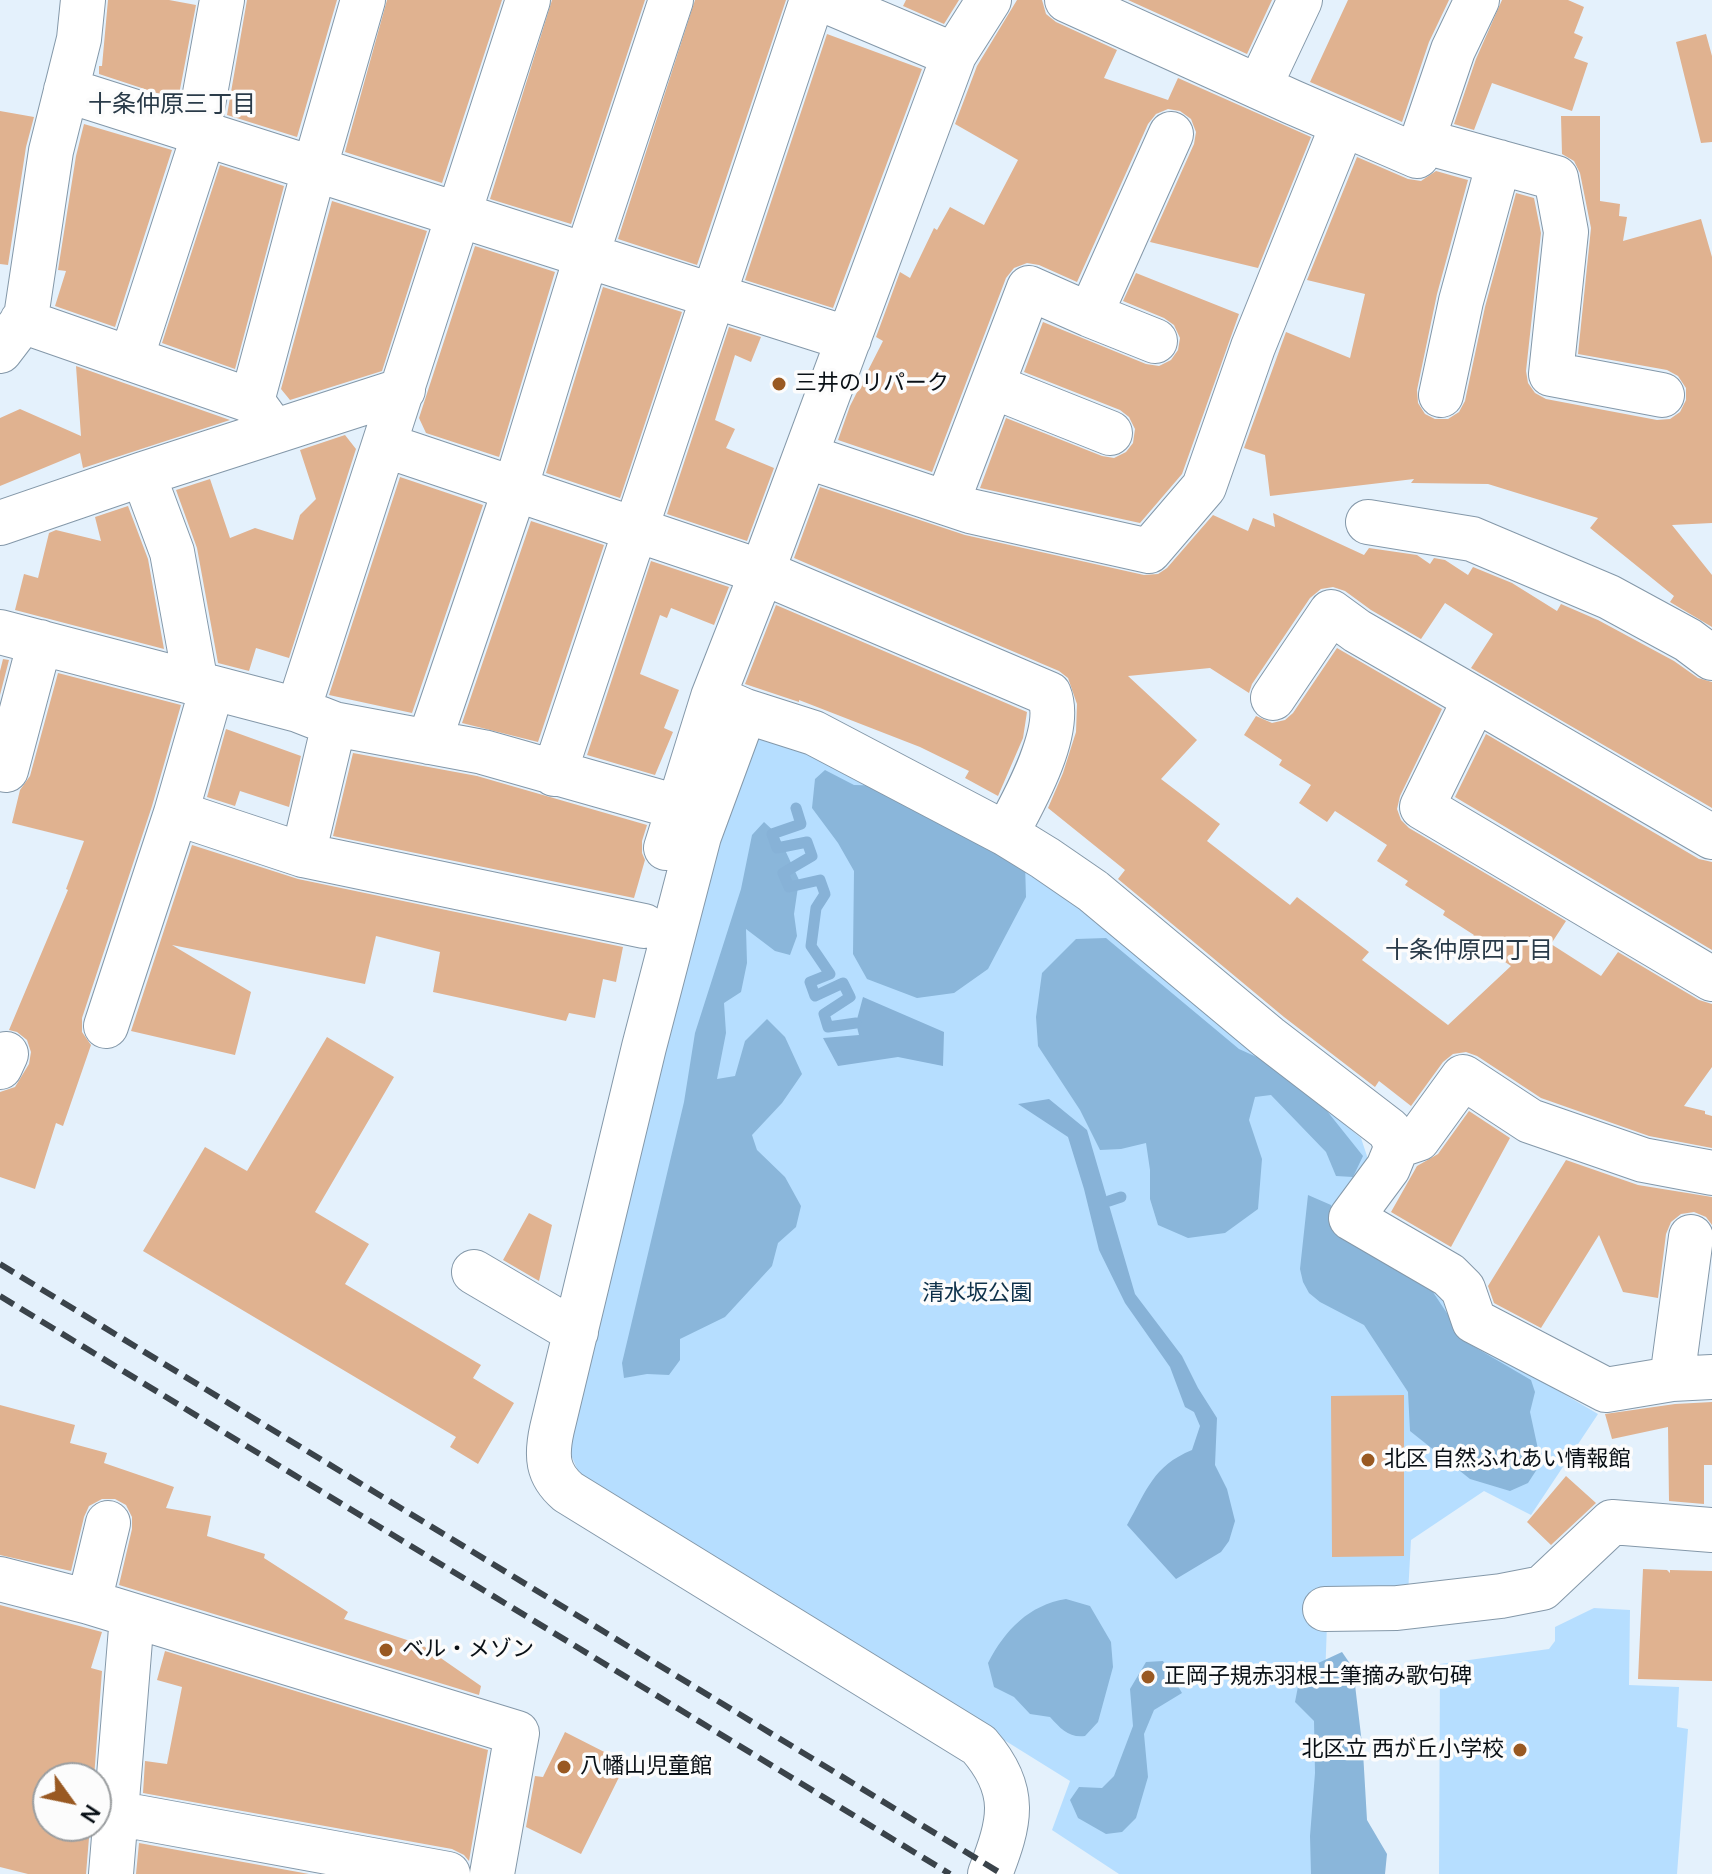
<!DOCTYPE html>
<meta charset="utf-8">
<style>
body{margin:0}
#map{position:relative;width:1712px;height:1874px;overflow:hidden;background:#e4f1fc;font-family:Manrope,sans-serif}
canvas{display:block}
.north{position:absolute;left:32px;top:1762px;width:80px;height:80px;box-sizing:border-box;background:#fcfcfc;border:2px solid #9b9ea0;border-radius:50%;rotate:123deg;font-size:22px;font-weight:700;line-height:32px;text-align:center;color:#091016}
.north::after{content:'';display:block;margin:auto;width:28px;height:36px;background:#995922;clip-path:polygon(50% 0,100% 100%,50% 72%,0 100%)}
</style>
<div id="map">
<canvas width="1712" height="1874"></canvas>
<div class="north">N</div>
</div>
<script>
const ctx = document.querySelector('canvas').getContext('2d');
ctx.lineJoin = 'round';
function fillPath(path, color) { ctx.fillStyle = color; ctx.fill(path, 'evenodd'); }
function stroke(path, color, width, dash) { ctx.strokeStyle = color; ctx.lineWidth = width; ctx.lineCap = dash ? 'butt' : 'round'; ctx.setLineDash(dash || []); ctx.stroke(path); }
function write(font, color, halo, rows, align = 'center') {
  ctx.font = font + ' Manrope,"Noto Sans JP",sans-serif'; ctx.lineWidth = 7; ctx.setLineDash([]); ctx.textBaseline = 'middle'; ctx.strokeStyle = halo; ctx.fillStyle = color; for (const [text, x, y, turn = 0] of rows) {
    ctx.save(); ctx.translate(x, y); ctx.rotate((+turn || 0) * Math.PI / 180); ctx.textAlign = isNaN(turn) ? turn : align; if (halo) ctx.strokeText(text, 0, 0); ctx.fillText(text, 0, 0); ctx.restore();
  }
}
fillPath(new Path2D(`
 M756,735L809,747L992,849L1098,921L1361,1138L1370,1165L1333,1221L1445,1287L1450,1327L1598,1414L1531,1515L1484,1491L1411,1540L1408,1594L1328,1596L1318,1874H1119L1052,1830L1070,1781L580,1476L567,1445L666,1027L719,840Z
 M1594,1608L1630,1610L1629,1685L1679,1687L1677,1727L1688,1729L1677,1874H1439L1440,1664L1549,1649L1555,1641V1627Z`), '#b6deff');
fillPath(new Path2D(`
 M825,770L854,785L890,786L1025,863L1026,897L988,969L954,993L917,998L867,979L853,954L854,871L838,843L812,808L815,779Z
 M764,822L778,835L799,880L794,914L797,936L790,955L775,951L746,929L747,963L741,992L724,1003L726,1033L717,1079L735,1076L745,1041L767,1019L785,1037L802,1074L782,1103L752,1135L757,1150L785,1177L801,1206L796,1227L778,1243L772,1266L725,1317L680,1339V1360L669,1375L647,1374L624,1378L622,1363L684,1102L695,1033L741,889L752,835Z
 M1106,938L1239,1049L1299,1076L1363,1156L1353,1177L1336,1176L1326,1152L1271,1095L1255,1097L1249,1120L1262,1159L1258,1209L1225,1233L1188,1238L1158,1225L1150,1199V1170L1146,1143L1121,1149L1100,1150L1080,1110L1038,1046L1036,1017L1042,973L1076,939Z
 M1308,1195L1331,1205L1349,1238L1431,1289L1466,1342L1531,1380L1535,1392L1530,1412L1541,1463L1528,1483L1510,1491L1470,1479L1410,1431L1408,1392L1364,1325L1320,1302L1309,1293L1303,1282L1300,1269Z
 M1066,1599L1090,1606L1111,1642L1113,1667L1098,1722L1085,1736C1069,1738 1061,1729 1050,1717L1030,1714L1014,1697L994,1687L988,1663C1005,1630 1029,1605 1066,1599Z
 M1342,1652L1353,1668L1363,1752L1367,1820L1387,1854L1385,1874H1311L1310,1836L1315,1773L1314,1721L1295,1702L1301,1671Z
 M1163,1661L1182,1693L1154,1710L1144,1734L1148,1777L1136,1818L1122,1832L1106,1834L1078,1818L1070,1800L1079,1787L1102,1788L1114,1776L1133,1726L1130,1689L1146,1662Z`), '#8ab6da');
fillPath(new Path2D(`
 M863,997L944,1032L943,1066L898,1057L838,1066L823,1038L859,1035L856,1023Z
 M1049,1099L1087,1130L1135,1294L1182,1356L1198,1388L1217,1418L1215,1465L1227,1489L1235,1521L1229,1541L1221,1552L1176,1579L1127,1525C1147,1490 1153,1466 1192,1450L1200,1426L1194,1412L1185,1407L1170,1367L1125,1303L1099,1250L1084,1189L1068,1137L1018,1104Z`), '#87b2d7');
stroke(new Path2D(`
 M796,808L801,824L772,834L777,848L807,842L812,856L783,873L789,887L820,880L825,894L816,908L811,946L830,974L810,982L815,996L843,983L850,997L824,1014L828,1027L856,1023
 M1109,1201L1121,1197`), '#87b2d7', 11);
fillPath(new Path2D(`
 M108,0H169L196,5L178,100L99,74V66H102Z
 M247,0H337L297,137L227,115Z
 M387,0H502L442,183L345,152Z
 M552,0H645L571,224L490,199Z
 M695,0H786L697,265L618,239Z
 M906,0H959L944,24L903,6Z
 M1017,0H1042L1046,14L1056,22L1117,50L1104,78L1168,100L1178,78L1311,137L1258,268L1150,242L1194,144L1196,132L1191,119L1180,111L1168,109L1156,114L1148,124L1077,282L1039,265L1027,263L1014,268L1006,278L932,472L838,440L850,406L883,341L876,337L900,272L910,278L934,228L937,230L950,207L984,225L1018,160L955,124L977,66Z
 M1128,0H1272L1247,54Z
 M1348,0H1449L1429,42L1402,122L1310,82Z
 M1502,0H1568L1584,7L1574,33L1583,37L1574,58L1588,63L1572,111L1492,83L1474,130L1454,124L1476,59Z
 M827,34L922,69L833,308L745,280Z
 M1706,34L1712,56V142L1701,143L1676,42Z
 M0,111L34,117L26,147L8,265L0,264Z
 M1561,116H1600V201L1620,204L1619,216L1627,217L1623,241L1701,219L1712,257V523L1672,525L1712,575V627L1670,602L1674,596L1590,528L1598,518L1488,484L1411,483L1414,479L1270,496L1265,455L1244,448L1286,332L1350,358L1365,294L1307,280L1357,157L1408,179L1421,181L1436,171L1468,180L1437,294L1417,390L1418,403L1425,414L1435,419H1448L1459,412L1465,401L1485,307L1516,193L1534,198L1541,233L1526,371L1528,383L1535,393L1546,399L1657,420L1670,419L1680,412L1686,400V388L1678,376L1667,370L1578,354L1591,228L1580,173L1574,161L1562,154Z
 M84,124L172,150L115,327L55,306L66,271L58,270L76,156Z
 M220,165L284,186L235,369L162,343Z
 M332,201L427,231L382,371L290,400L281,389Z
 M475,246L555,272L499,457L426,433L419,418Z
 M1136,273L1239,314L1182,474L1140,523L980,488L1006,418L1102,456L1114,458L1126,452L1133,443L1135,429L1129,417L1120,410L1024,372L1043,322L1146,364L1159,366L1171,360L1178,350L1180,338L1174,325L1164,318L1123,301Z
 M603,287L682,312L620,498L546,473Z
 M729,327L761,337L751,362L735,355L715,420L735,429L726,448L774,468L747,541L667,514Z
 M76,366L124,383L230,420L83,468L80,453L0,486V418L20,409L81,436Z
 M345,435L356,449L289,658L256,648L249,671L218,663L197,548L176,490L210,479L230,538L255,528L293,540L300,515L316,499L300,450Z
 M400,477L483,505L412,713L329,695Z
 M820,487L965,535L1144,575L1158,574L1167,568L1213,515L1248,531L1253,518L1275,527L1273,513L1364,555L1369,548L1417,555L1430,564L1434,558L1445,560L1468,575L1473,567L1512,583L1557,611L1561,604L1598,620L1674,661L1698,678L1712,682V808L1471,668L1493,634L1445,603L1421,639L1371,610L1345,591L1333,587L1321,589L1310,598L1252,684L1249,693L1210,668L1128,676L1197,740L1161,779L1220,824L1207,841L1290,905L1297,897L1369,952L1362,960L1448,1025L1511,966L1471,939L1474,935L1443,915L1445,911L1405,885L1408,881L1377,861L1387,845L1335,811L1327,822L1299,803L1311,785L1279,765L1282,760L1244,735L1256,716L1272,723L1285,720L1293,713L1337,648L1442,709L1400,796L1397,809L1401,820L1409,828L1566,921L1551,944L1601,976L1618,952L1699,1000L1712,1004V1067L1684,1106L1705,1111V1114L1712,1116V1148L1649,1136L1541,1098L1477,1056L1466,1052L1453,1054L1443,1062L1411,1106L1379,1081L1375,1087L1284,1017L1118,879L1125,870L1048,808L1063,773L1076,732L1077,704L1068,678L1059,671L794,558Z
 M128,506L148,559L164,649L15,610L24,574L38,578L49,533L56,530L101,541L95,517Z
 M531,521L604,545L538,742L462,723Z
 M651,561L729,587L714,625L671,608L667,618L660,615L640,674L679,690L664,728L673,732L655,775L587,755Z
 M776,605L1027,712L1023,738L998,796L965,778L969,771L920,747L799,700V702L745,684Z
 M3,659L9,660L0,695V671Z
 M58,673L181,705L152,806L82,1018V1032L91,1045L63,1126L56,1123L35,1189L0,1177V1092L15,1087L29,1064L31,1052L27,1040L17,1032L9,1030L68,890L66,889L84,841L12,823L20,790L30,776Z
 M226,729L301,756L289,807L240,791L235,806L207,797Z
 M1486,734L1699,859L1712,862V950L1455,797Z
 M353,753L477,776L647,825L642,841V853L645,860L634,898L333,836Z
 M192,845L298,879L623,947L616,982L603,979L595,1018L569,1013L566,1021L433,992L440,952L376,936L365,984L172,945L251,992L235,1055L131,1031Z
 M327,1037L394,1077L315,1212L369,1244L345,1284L481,1365L473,1378L514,1403L478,1464L450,1447L456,1437L143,1251L205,1147L247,1171Z
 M1469,1111L1510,1138L1451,1247L1391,1212L1417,1166L1438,1154Z
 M1566,1160L1638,1185L1712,1197V1225L1706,1217L1694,1212L1681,1214L1671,1222L1666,1234L1658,1298L1623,1292L1599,1235L1541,1328L1494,1303L1488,1286Z
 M529,1213L552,1225L539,1281L503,1260Z
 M1404,1395V1556L1332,1557L1331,1396Z
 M1712,1402V1465H1704V1504L1669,1501L1668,1427L1612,1439L1605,1414L1675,1404Z
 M0,1405L75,1425L70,1443L107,1453L104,1463L174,1487L166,1508L211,1516L207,1536L265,1554L264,1558L348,1612L344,1619L422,1645L481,1686L479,1695L119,1585L132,1529V1517L126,1505L115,1499H102L89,1506L84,1517L71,1571L0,1555Z
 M1566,1476L1596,1503L1551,1545L1527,1522Z
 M1643,1569L1667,1570L1670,1573V1570L1712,1571V1681L1638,1679Z
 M0,1605L102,1632L91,1668L102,1671L94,1778H48V1826H90L86,1874H28L0,1867Z
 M165,1651L488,1750L469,1861L464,1855L452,1849L143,1793L145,1761L167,1764L182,1687L157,1680Z
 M565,1732L626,1763L581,1854L526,1827L535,1776L543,1777Z
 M139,1843L309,1874H136Z`), '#e0b290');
const minor = new Path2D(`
 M824,0L954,55
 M1067,0L1292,102L1417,156L1453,50L1477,0
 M1259,87L1300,0
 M66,90L849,339
 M198,132L222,0
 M1422,141L1556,178L1566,232L1551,374L1662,395
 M1090,315L1155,341
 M22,321L252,401L270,426
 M0,351L26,317L51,151L79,39L83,0
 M131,359L204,134
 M992,386L1110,433
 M1441,395L1461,301L1499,162
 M252,401L314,170L363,0
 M384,445L762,572L1049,694C1064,730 1024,801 1006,834
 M805,456L970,511L1149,551L1204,487L1253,347L1343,124
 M143,474L172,552L196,684
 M947,503L1029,288L1090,315L1171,134
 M1368,522L1472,539L1609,597L1688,640L1712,658
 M0,523L143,474L403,390
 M0,632L298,710L334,724L483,752L677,807
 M212,688L176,813L303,855L644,926
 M713,697L745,711L814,733L1006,834L1045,858L1093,891L1268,1037L1389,1130L1397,1146L1388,1168L1351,1218L1449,1275L1463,1289L1474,1321L1606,1390L1672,1379L1712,1377
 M1273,698L1331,612L1357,631L1475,699L1422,807L1712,979
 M1475,699L1712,837
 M298,710L528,0
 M745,711L699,836L644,1047L552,1429C546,1456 547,1474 568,1492L979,1745C1019,1791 1010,1822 990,1874
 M429,742L515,489L587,254L671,0
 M6,770L40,642
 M554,774L812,0
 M666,848L713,697L762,572L954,55L989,0
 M303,855L334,724
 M106,1026L176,813
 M0,1067L6,1054
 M1397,1146L1418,1139L1463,1077L1530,1121L1643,1160L1712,1173
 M474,1272L576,1332
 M1672,1379L1691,1237
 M0,1579L89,1602L517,1733L492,1874
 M89,1602L108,1523
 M1325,1609L1397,1608L1501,1596L1542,1588L1612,1522L1712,1530
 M115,1813L448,1874
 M111,1874L132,1616`);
stroke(minor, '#8498a9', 46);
stroke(minor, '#fff', 44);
stroke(new Path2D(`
 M0,1264L1002,1874
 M0,1296L950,1874`), '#3a434a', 6, [16, 8]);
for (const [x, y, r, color] of [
 [779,384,8,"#995922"],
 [1368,1460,8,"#995922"],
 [386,1650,8,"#995922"],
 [1148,1677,8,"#995922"],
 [1520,1750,8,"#995922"],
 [564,1767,8,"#995922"]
]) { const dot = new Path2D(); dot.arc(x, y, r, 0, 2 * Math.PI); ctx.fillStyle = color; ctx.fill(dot); stroke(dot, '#fcfcfc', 3); }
write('22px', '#091016', '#fcfcfc', [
 ["三井のリパーク",795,384],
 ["北区 自然ふれあい情報館",1384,1460],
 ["ベル・メゾン",402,1650],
 ["正岡子規赤羽根土筆摘み歌句碑",1164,1677],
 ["北区立 西が丘小学校",1504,1750,"right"],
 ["八幡山児童館",580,1767]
], 'left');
write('22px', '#0e314a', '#fcfcfc', [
 ["清水坂公園",977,1294]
]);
write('24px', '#2a3b49', '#fcfcfc', [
 ["十条仲原三丁目",172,105],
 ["十条仲原四丁目",1469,951]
]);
</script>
